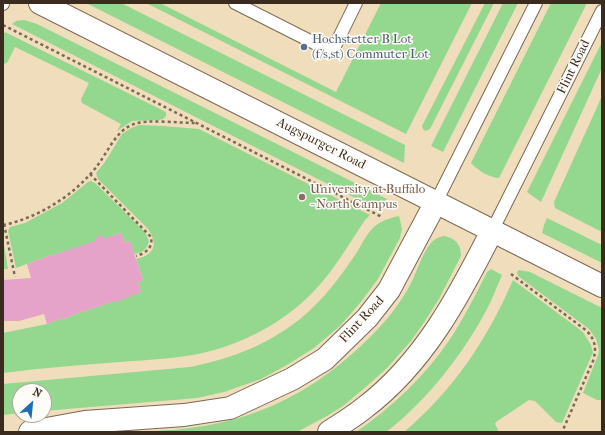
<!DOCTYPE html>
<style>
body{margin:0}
#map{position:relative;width:605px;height:435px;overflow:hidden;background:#f0ddbc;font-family:"IM FELL French Canon",serif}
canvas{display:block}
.frame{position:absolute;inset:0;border:4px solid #3b2a1e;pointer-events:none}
.north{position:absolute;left:12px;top:383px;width:40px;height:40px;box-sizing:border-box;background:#fdfcf7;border:1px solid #afa8a0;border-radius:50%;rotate:27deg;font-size:11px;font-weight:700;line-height:16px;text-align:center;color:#3b2a1e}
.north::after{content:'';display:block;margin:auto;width:14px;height:18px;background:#1f6fb2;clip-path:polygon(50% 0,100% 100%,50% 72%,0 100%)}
</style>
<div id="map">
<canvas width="605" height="435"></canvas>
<div class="frame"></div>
<div class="north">N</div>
</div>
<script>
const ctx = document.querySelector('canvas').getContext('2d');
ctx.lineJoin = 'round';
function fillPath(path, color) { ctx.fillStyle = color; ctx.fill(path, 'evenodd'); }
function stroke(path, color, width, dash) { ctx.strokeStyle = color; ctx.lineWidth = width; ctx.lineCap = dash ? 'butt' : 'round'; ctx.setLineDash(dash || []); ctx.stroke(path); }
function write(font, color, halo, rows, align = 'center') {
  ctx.font = font + ' "IM FELL French Canon",serif'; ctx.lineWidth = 3; ctx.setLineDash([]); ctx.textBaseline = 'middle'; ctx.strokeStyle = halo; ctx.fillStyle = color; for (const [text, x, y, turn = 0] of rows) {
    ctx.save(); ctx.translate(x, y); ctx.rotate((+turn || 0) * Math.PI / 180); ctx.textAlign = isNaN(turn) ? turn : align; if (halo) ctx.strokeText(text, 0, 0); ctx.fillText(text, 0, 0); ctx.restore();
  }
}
fillPath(new Path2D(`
 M86,3H121L405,145L404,163Z
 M146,3H160L336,92L381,3H472L406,134Z
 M485,3H494L430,129L425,131L423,129L422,126Z
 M503,3H518L443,152L431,146Z
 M551,3H587L499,178C488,177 479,171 471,163Z
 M24,20L37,24L387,199L383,205L377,209L12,24L16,21Z
 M5,32L166,112V116L163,119L159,120L132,121L117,131L121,124L82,103L81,99L89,83L15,47L7,63L3,64V36Z
 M602,42V68L541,202L527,192Z
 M602,96V232L555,208L554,202Z
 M139,125L163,126L199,129L370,215L365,220C349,244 334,270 314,291C283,324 237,347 193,355C169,359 144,360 120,362C81,365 42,368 3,373V333L47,324L63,318L65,319L73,315L141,292L138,282L143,280L136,259C139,258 145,257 148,254C158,248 153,236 148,229L98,179L96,173L105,162L122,134L131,128Z
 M91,181L95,183L145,232L149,241C147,250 143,252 134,254L130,241L125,243L121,233L53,255H51L16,268L8,231L10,227L25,223L62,203L88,182Z
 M399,216L402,229L400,238L378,279L360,303L340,326L314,348L287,365L261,379L224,392L197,398L44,411V391H20V413L3,415V384L190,367C246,356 293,334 330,289C340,277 349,264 357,252C362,244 366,235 372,229C379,221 390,218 399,216Z
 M547,218L602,245V263L542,233L544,225Z
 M444,236C455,238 461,244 461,256L439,299L425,321L411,341L387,368L367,386L343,406L327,416L297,432H144C167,430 191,429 214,424C274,412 325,382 368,339C384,324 399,305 409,287C417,273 421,255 431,243C435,239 438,237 444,236Z
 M3,239L8,269H3Z
 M491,269L502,275C497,286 493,298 487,309C464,353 426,402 386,432H356C391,408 424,377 448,342C463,320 475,296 487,272Z
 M519,270L530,272L602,308V400H597L583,393L598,355L599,350L596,339L589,329L518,276L517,272Z
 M513,280L583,332L591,345L593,353L591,357L562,423L556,422L535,401L529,400L496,422L495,424L499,432H404C453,391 488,338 513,280Z`), '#94d78f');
fillPath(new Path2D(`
 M121,233L125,243L130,241L143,280L138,282L141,292L117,302L115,301L73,315L65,319L63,318L47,324L44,314L19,321H3V280L31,278L27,264L51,255H53L95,241L98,235L105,238Z`), '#e5a3c9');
const lane = new Path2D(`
 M235,3L332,52L356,3
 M3,4V3
 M436,202L536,3
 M492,231L602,11`);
const secondary = new Path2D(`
 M40,3L602,286
 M30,432L85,422L184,415L230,408L292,379L325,359L367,318L389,290L436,202
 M329,432C341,424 353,417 364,408C424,363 459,296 492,231`);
stroke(lane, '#7a6955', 14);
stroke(secondary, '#7a6955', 24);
stroke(new Path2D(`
 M3,25L382,217
 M90,174L151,237C153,248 146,253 136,256
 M4,224L15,277
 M3,225C38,218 75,195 97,166C108,152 116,130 134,124C148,119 179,123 195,123
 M511,274L587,331C595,340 597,348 593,361L563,430L564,432`), '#7a6955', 2.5, [3, 3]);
stroke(lane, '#fff', 12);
stroke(secondary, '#fff', 22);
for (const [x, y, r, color] of [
 [304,47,4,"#5c6f8a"],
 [302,197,4,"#8d6e63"]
]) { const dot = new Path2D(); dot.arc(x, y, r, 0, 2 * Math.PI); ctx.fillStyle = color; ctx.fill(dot); stroke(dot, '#fdfcf7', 1.5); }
write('13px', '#4e5e75', '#fdfcf7', [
 ["Hochstetter B Lot",312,40],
 ["(f/s,st) Commuter Lot",312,55]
], 'left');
write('13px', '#3b2a1e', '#fdfcf7', [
 ["Flint Road",574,67,-64],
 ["Augspurger Road",321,144,27],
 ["Flint Road",362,320,-47]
]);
write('13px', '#785e54', '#fdfcf7', [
 ["University at Buffalo",310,190],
 ["- North Campus",310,205]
], 'left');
</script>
